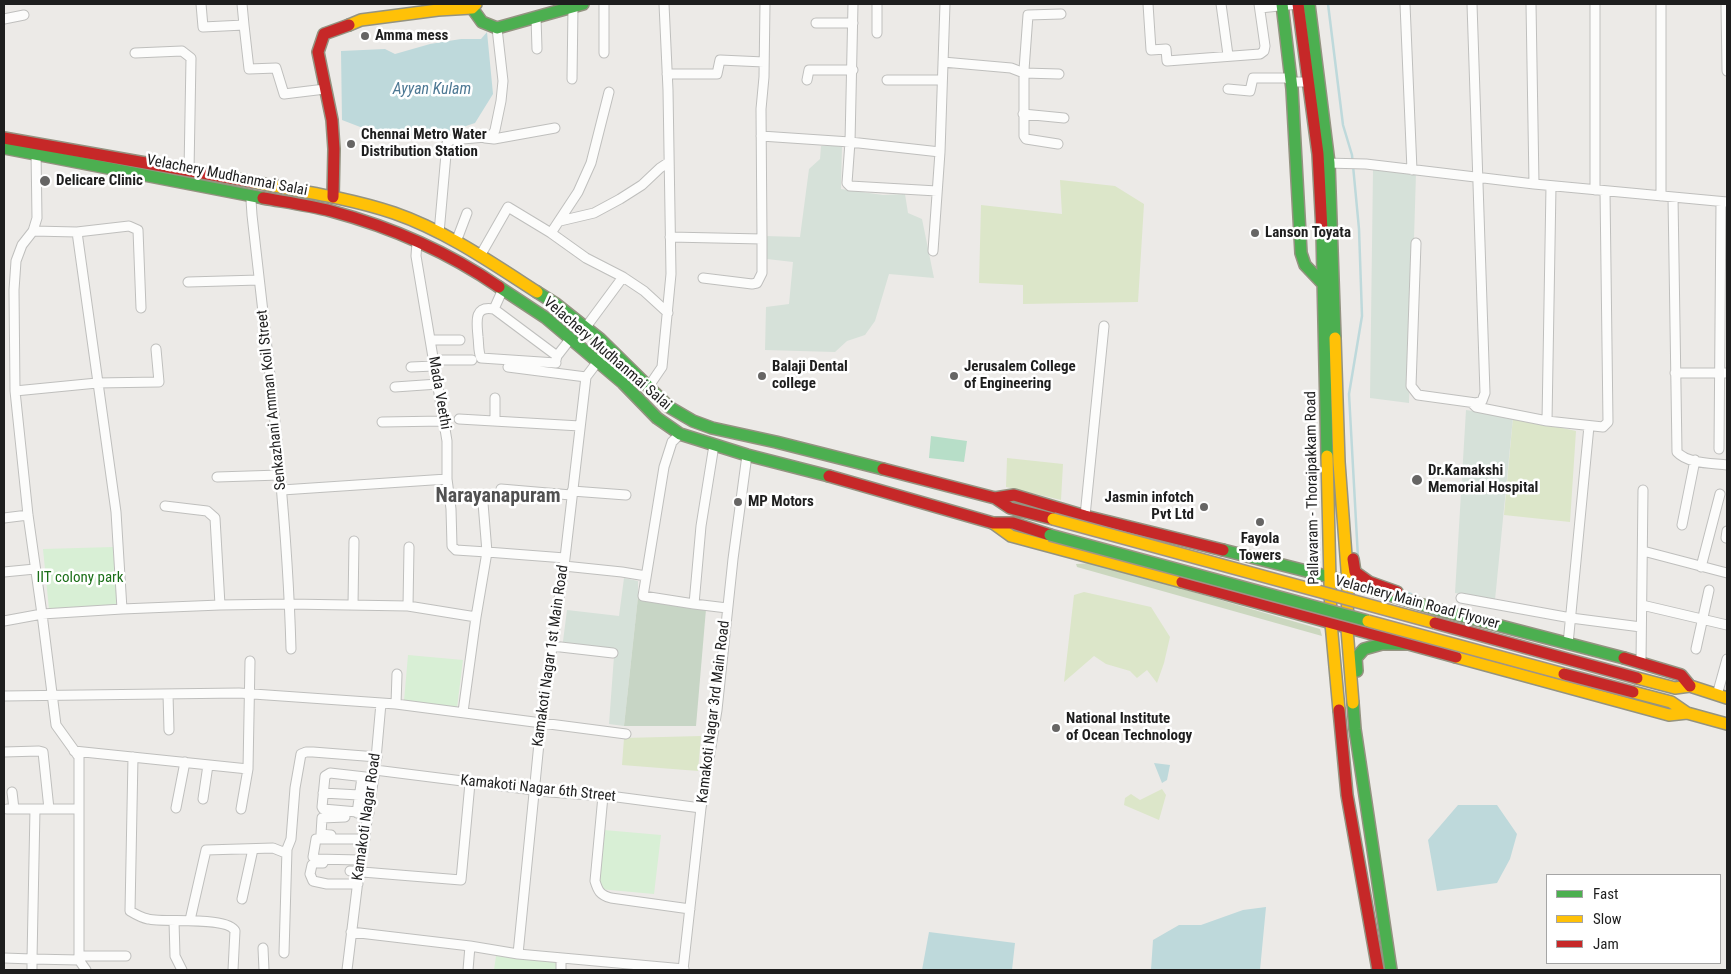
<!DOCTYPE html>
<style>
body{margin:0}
#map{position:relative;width:1731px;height:974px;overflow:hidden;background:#eceae7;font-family:"Roboto Condensed",sans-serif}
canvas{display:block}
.frame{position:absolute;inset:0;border:5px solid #1e1e1e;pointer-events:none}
.legend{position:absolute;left:1546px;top:874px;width:175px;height:90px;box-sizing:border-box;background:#fff;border:1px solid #a5a5a5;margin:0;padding:6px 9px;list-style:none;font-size:15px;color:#1e1e1e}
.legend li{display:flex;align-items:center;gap:10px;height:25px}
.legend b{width:25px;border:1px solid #a5a5a5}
</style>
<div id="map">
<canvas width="1731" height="974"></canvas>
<div class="frame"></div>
<ul class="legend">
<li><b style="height:6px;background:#4caf50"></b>Fast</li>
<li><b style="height:6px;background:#ffc107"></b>Slow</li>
<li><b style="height:6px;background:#c62828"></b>Jam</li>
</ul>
</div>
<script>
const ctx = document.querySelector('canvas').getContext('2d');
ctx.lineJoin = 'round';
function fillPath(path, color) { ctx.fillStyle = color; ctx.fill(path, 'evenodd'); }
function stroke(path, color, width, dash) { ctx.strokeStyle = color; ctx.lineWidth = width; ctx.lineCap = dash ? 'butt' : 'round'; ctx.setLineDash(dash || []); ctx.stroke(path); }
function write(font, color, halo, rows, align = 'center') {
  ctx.font = font + ' "Roboto Condensed",sans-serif'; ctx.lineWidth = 5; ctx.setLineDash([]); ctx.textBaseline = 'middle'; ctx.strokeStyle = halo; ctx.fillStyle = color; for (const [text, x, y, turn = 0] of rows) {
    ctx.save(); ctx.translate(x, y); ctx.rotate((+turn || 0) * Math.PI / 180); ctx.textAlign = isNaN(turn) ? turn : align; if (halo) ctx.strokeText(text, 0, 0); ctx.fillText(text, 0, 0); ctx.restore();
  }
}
fillPath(new Path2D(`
 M1060,180L1115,186L1144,204L1138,302L1023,304V285L979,283L981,205L1062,214Z
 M1513,417L1576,431L1570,522L1504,515Z
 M1007,458L1063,464L1061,500L1006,487Z
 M1084,592L1151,607L1170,637L1164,663L1157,683L1147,670L1137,678L1130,671L1106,664L1094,656L1064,682L1074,595Z
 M701,736L698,771L622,765L624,738Z
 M1162,789L1166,795L1159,820L1124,805L1125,798L1131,794L1140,800Z`), '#dce6c9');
fillPath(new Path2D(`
 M1093,563L1320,629L1322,636L1077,567L1076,564Z`), '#cbd7bf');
fillPath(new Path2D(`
 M821,146H842L841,189L883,195L905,194L908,213L922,219L934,278L889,274L875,321L865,335L847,341L835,352L765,350L766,307L789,304L793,262L767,259L765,236L800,237L809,169L820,159Z
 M1373,170L1416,173L1409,403L1370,398Z
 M1466,410L1513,417L1495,600L1455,593Z
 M624,578L638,581V597L624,726L609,724L614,656L562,649L567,610L619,616Z`), '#d6e1d9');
fillPath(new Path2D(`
 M638,597L706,609L696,726H624Z`), '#c7d5c5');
fillPath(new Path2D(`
 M113,547L117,605L49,609L43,549Z
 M408,655L463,660L457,708L404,701Z
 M604,830L661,835L654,894L599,889Z
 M496,956L557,962L556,970H494Z`), '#d8efd5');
fillPath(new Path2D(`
 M931,436L967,441L964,462L929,458Z`), '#b7dec8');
fillPath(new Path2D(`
 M487,32L493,94L475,123L436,136L381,135L342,120L341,51L385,49L395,54L430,44L461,39H481Z
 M1154,763L1170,765L1167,780L1162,783Z
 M1458,805H1497L1517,834L1510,859L1497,883L1437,891L1428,840Z
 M1266,907L1260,970H1151L1153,940L1179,925H1201L1243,910Z
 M929,932L1015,943L1012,970H922Z`), '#bed9db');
stroke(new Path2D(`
 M1328,4L1343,125L1352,155L1359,229L1362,316L1349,394L1358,558
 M1401,591L1411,594`), '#bed9db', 2.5);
const street = new Path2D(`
 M201,4L203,27L244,25L249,69L276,68L284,94L325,89
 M242,4L244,25
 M853,4L850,142L940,152L945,4
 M1148,4L1151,50L1166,49L1167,61L1260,54L1264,51L1265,46L1259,4
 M1221,4L1228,55
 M1405,4L1412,170
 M1531,4L1534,184
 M1595,4V190
 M1661,4V196
 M1726,4L1727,71
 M1260,8L1298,4
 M536,17L537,49
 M4,19L24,15
 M816,23H853
 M877,33V4
 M135,53L182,51L191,58L189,171
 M604,53V4
 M943,62L1011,68L1024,73L1059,74
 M667,74H717L720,60L764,62
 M572,79L573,7
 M807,80L809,70H853
 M887,80H942
 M1228,89L1250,91L1253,78H1286L1293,82H1309
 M1023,114L1064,118
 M761,136L850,142L847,183L850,186L937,191
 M485,138L494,139L555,128
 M1058,144L1026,139L1024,136V70L1028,15L1061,14
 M1325,163L1366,164L1534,184L1727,202
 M253,197L251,200L252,215C268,359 287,504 291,649
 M1673,197L1677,452C1688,464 1712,463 1727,465
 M560,221L594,213L620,199L642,185L660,168L669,162
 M33,231L77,232L129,226L138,230L141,308
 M77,232L116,512L122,609
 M439,233L447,143L451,140L486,137L493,134L495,130L501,101L503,81L497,28
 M551,233L578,192L591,163L609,92
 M670,237L762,239L761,109L764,77L765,4
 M417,242L416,256L447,441V479L451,509L452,546L456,550L487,552L483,503
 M456,242L467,213
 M1416,243L1411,386L1418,395L1476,403L1482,401L1485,393L1472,4
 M933,251L940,152
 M480,256L508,207L551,233L586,258L623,277
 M703,278L752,284L757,283L762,273V239
 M188,282L259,280
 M503,289L494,309L557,356
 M494,309C473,305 477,323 478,337C479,344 478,351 481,358L556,363
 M586,327L623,277L644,291L668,313
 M430,340H460
 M434,360H472
 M556,360L557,356L571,338
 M411,367L434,366
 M508,367L586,377
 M1675,373H1727
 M649,386L662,367L671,274L668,90L664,4
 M395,387L438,384
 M15,391L97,383L159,382L156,349
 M495,398V421
 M1472,403L1476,407L1547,421L1603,427L1608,422L1605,191
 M459,419L580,426
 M1547,421L1551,186
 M382,422L444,421
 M680,434L672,442L664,467L643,596L694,604L701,526L714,445
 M1719,449L1721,202
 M217,477L280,475
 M501,489L571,495
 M282,490L447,479
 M572,491L626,495
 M165,506L207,511L215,518L220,605
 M1085,516L1104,326
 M4,518L28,515
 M1682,525L1695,460
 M1727,531L1726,538H1727
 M1643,551L1727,573
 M564,566L622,572L646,576
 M1701,567L1720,494
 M4,572L35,569
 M1461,598L1571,618L1641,627
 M694,604L727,608
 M353,605L354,541
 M1642,605L1727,625
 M408,606L409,547
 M4,621L42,614L122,609L220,605L289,604L408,606L476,617L487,552L565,558
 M1568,644L1589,426
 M552,646L613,653
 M1696,649L1709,590
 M1641,662L1643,490
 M168,694L169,730
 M1717,695L1727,659
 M4,696L239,693L396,704L626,734
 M396,704L397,674
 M463,712L476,617
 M74,751L248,769
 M4,752L39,751L43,752L49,809
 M133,757L130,911C135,914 142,918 148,919C164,923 228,916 235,931L233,970
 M375,770L550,792L617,797L701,808
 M12,792L14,809
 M323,793L359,795
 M603,796L595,881C598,891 600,895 611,898L690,909
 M203,799L208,765
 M176,808L185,762
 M7,809H79
 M241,809L248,769L250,661
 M357,813L362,777
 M369,813L323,809L322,807L325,776L330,773L374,778
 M331,835L321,834L322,818L345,817
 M361,860L315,859L313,857L316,839H365
 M323,863H314L312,865L310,874L313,881L327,884H358
 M350,871L461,880L470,783
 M242,899L253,849
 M190,920L206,850L273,848L283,852L287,849L291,839L295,788L301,754L306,752H313L377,757
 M174,921L175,956L182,970
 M351,932L470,946L468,970
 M470,946L518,954L684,969
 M263,948L264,970
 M284,953L287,849
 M518,954L541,723L565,558L586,377L608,348
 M79,956H126
 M4,958L32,959L35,809
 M79,960L86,970
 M32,970V959L79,960V757L56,725L42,614L28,515L15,391L14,290L16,261L22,245L33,231L37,218L36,151
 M347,970L359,872L375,770L381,703
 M561,970V958
 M683,970L701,808L717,710L733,559L747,455`);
const fast = new Path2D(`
 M1282,4L1292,89L1301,253L1305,265L1325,286
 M1309,4L1329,163L1335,338
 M472,8L482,22L497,28L583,4
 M4,148L263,198
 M1322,231L1327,456
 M499,287L546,318L623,383L657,418L680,434L747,455L829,476
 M537,292L556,304L600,339L669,407L693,421L712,428L776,442L883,469
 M1223,550L1330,577L1439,610L1624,658
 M1357,671L1356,658L1364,649L1382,644H1413
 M1353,703L1355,729L1391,970`);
const slow = new Path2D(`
 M349,25L361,20L438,10L472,8L476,4
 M253,182C300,191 349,198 394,213C446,231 492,263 537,292
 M1335,338L1339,462L1348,583L1347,629L1353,703
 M1327,456L1331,623L1339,710
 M993,523L1011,536L1182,582
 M1456,657L1669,715L1687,713
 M1637,678L1675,688L1690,686L1727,698
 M1633,692L1671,702L1687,713L1727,724`);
const jam = new Path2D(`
 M1298,4L1318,154L1322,231
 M4,138L253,182
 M333,197L334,149L332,120L318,52L324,34L349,25
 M263,198C285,202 308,205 331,211C391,227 448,252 499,287
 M883,469L995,498L1010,508L1053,519
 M829,476L993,523H1013L1050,535
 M995,498L1014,495L1085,516L1223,550
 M1353,559L1355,572L1369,582L1397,592L1400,598
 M1182,582L1456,657
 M1624,658L1681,675L1690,686
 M1339,710L1347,795L1378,970`);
stroke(street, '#bfbfbd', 11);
stroke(fast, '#949381', 14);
stroke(slow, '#949381', 14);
stroke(jam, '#949381', 14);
stroke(street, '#fcfcfb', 9);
stroke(fast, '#4caf50', 11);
stroke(slow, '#ffc107', 11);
stroke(jam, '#c62828', 11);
const fastBridge = new Path2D(`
 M1050,535L1368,621`);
const slowBridge = new Path2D(`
 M1053,519L1435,623
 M1368,621L1564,674`);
const jamBridge = new Path2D(`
 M1435,623L1637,678
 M1564,674L1633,692`);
stroke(fastBridge, '#9f9486', 14, []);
stroke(slowBridge, '#9f9486', 14, []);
stroke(jamBridge, '#9f9486', 14, []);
stroke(fastBridge, '#4caf50', 11);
stroke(slowBridge, '#ffc107', 11);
stroke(jamBridge, '#c62828', 11);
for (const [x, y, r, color] of [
 [365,36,5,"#666564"],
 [351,144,5,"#666564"],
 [45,181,6,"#666564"],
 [1255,233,5,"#666564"],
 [762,376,5,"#666564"],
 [954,376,5,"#666564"],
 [1417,480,6,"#666564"],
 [738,502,5,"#666564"],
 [1204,507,5,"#666564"],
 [1260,522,5,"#666564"],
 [1056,728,5,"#666564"]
]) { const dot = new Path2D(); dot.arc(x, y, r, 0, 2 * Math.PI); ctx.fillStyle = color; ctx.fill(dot); stroke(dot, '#fff', 2); }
write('bold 15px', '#1e1e1e', '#fff', [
 ["Amma mess",375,36],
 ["Chennai Metro Water",361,135],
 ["Distribution Station",361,152],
 ["Delicare Clinic",56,181],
 ["Lanson Toyata",1265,233],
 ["Balaji Dental",772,367],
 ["college",772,384],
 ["Jerusalem College",964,367],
 ["of Engineering",964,384],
 ["Dr.Kamakshi",1428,471],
 ["Memorial Hospital",1428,488],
 ["Jasmin infotch",1194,498,"right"],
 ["Pvt Ltd",1194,515,"right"],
 ["MP Motors",748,502],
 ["Fayola",1260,539,"center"],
 ["Towers",1260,556,"center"],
 ["National Institute",1066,719],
 ["of Ocean Technology",1066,736]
], 'left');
write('15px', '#1e1e1e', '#fff', [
 ["Velachery Mudhanmai Salai",227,176,11],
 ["Velachery Mudhanmai Salai",607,354,41],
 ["Mada Veethi",439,393,80],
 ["Senkazhani Amman Koil Street",272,400,-96],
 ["Pallavaram - Thoraipakkam Road",1313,488,-91],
 ["Velachery Main Road Flyover",1417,603,15],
 ["Kamakoti Nagar 1st Main Road",551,656,-82],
 ["Kamakoti Nagar 3rd Main Road",714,712,-83],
 ["Kamakoti Nagar 6th Street",538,789,6],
 ["Kamakoti Nagar Road",367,817,-82]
]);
write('15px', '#1b6f18', '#fff', [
 ["IIT colony park",80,578]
]);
write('italic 16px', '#4e7994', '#fff', [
 ["Ayyan Kulam",432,90]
]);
write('bold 20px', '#515151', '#fff', [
 ["Narayanapuram",498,497]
]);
</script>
